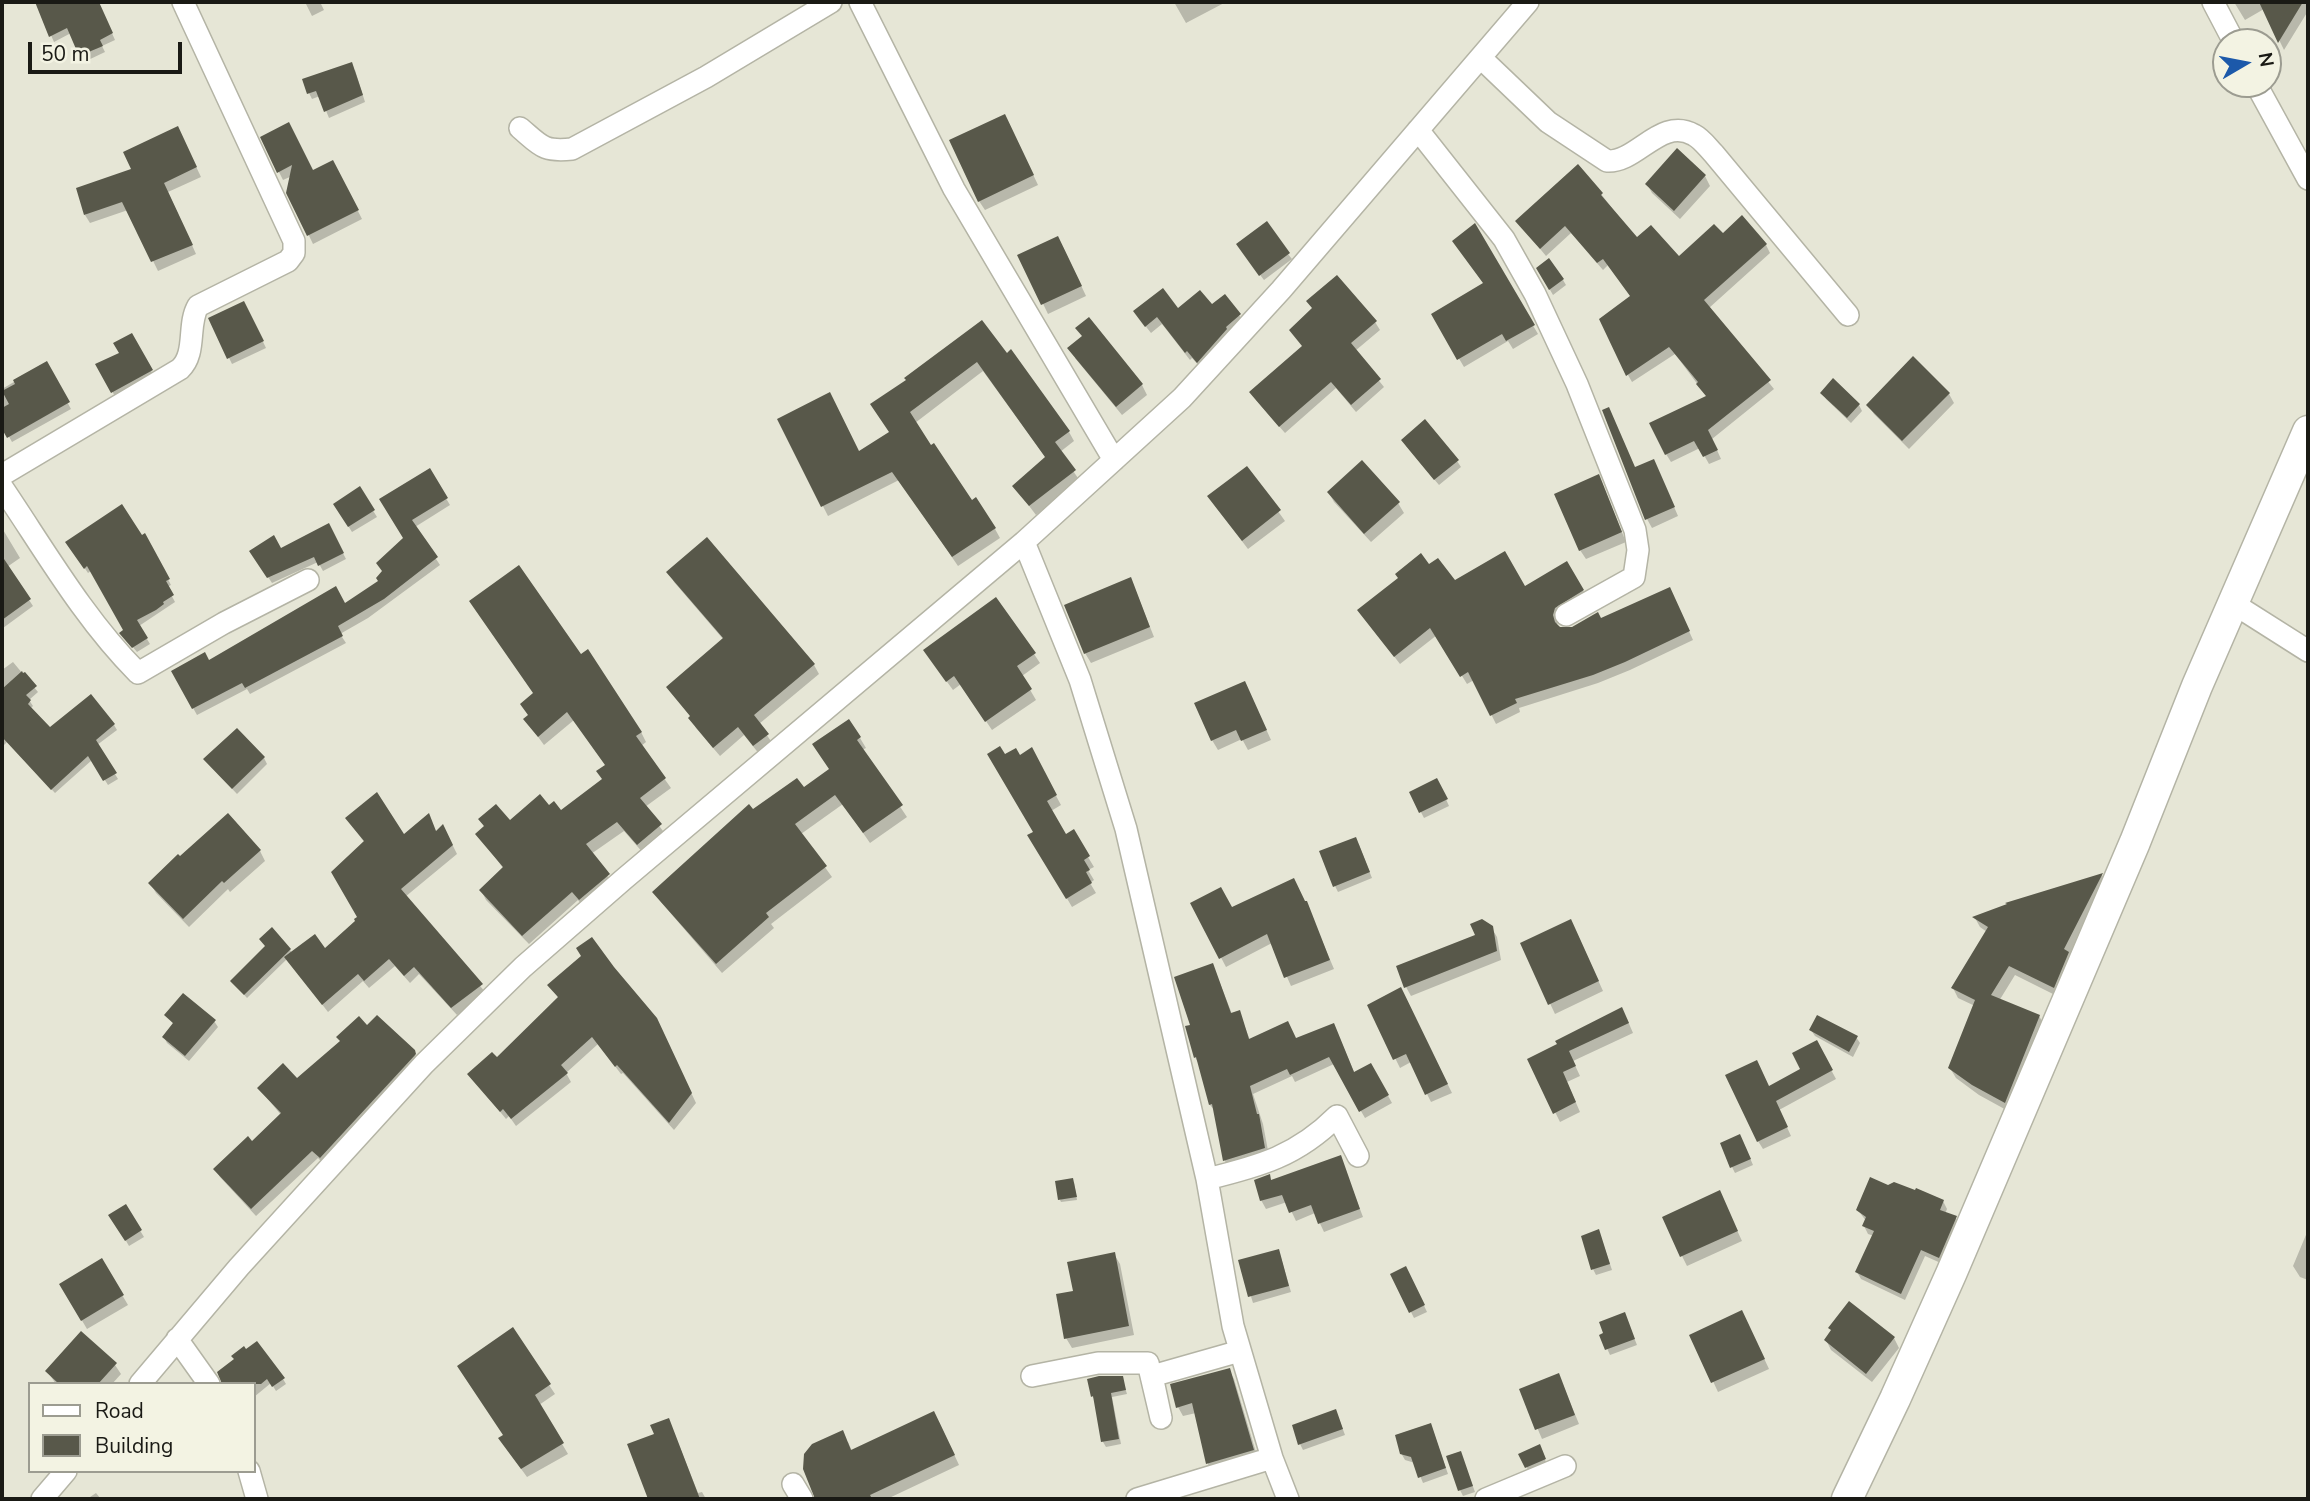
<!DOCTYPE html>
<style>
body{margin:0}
#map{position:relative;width:2310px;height:1501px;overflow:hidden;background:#e6e6d6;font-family:"Nunito Sans",sans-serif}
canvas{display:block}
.frame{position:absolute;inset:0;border:4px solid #1a1a15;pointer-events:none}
.legend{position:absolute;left:28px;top:1382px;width:228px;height:91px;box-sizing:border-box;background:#f3f3e3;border:2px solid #9c9c91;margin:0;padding:9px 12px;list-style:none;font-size:21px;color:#1a1a15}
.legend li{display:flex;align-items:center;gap:14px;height:35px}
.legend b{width:35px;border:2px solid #9c9c91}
.north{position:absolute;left:2212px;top:28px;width:70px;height:70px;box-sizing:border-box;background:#f3f3e3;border:2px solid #9c9c91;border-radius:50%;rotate:80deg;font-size:19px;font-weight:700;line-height:28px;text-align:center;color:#1a1a15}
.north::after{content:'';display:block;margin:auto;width:24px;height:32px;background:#1c59aa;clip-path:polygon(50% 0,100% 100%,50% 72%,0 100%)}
.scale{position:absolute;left:28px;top:42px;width:154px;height:32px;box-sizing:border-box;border:4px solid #1a1a15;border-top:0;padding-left:9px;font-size:21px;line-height:24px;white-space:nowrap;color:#1a1a15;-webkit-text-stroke:5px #f3f3e3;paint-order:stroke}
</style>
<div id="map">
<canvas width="2310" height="1501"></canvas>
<div class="frame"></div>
<ul class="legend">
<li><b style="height:9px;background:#fff"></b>Road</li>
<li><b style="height:19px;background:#58584a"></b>Building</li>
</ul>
<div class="north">N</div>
<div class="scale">50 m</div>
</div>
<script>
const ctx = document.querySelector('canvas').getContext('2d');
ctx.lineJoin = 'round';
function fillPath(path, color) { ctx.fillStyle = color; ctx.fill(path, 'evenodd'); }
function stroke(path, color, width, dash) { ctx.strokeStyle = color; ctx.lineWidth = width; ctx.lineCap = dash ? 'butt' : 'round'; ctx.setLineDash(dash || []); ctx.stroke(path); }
fillPath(new Path2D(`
 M46,2H98L115,40L102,46L105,52L84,62L71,33L54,42L38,6Z
 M305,2H320L324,10L312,16Z
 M1174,2H1226L1186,23Z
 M2234,2H2308V11L2284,50L2264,9L2245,20Z
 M355,70L365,102L329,118L320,96L312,99L309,93Z
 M1010,126L1038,185L985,210L979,201Z
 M182,137L201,177L168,192L196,254L158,271L128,210L90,223L85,215L133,170Z
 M262,138L313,172L337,170L362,219L313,244L288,192L292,176L283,180Z
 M1705,176L1710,186L1680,219L1652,193L1647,184Z
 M1601,194L1637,240L1679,258L1722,235L1766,245L1770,253L1709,308L1774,389L1712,439L1721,459L1709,464L1700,448L1671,462L1666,454L1652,424L1707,397L1675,354L1632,382L1628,375L1632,297L1608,265L1603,270L1571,233L1546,256L1518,222Z
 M1474,226L1538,334L1513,349L1508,341L1464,367L1433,315L1484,284L1454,242Z
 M1063,247L1086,296L1048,314L1020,256Z
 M1241,250L1288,254L1292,259L1264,280Z
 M1538,269L1563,280L1566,285L1553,295Z
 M1211,307L1239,315L1244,323L1202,369L1192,358L1190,360L1162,324L1151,333L1140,319L1177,310Z
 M247,309L266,348L232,364L210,319Z
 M981,322L1069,432L1074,441L1060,452L1080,481L1036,515L1014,486L1046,458L983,371L915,423L971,503L995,529L1000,538L958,566L899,480L828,516L779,420L859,453L891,433L908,380Z
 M1375,322L1380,330L1355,351L1384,387L1356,412L1336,388L1285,433L1256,400Z
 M1078,328L1142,385L1147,395L1122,415L1075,358L1083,337Z
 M131,335L154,376L116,398L97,365L121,354Z
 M46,363L71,409L12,442L2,424V389Z
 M1823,393L1859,405L1862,411L1851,423L1826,399Z
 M1949,394L1954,403L1909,449L1874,414L1868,405Z
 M1406,446L1457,461L1461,467L1439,485Z
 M1247,468L1285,521L1248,549L1215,506Z
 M1635,469L1658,470L1678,516L1652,528L1647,519Z
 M429,470L450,505L415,527L440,565L368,618L340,634L346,643L250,694L247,689L197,715L173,672L209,662L345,605L380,582L405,539Z
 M1603,486L1626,542L1586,559L1580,550Z
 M359,488L377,517L352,532L335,505Z
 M1329,493L1398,503L1404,513L1371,542L1334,502Z
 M329,526L346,559L323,571L318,562L272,583L251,551L280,550Z
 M2,528L20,558L7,567L33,606L3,628Z
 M142,537L148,541L171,585L167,587L175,602L139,626L150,644L137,652L125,638V631L91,571L88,573L71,548Z
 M1567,564L1588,599L1559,618L1557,625L1565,630L1674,598L1693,640L1630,670L1598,683L1519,708L1520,712L1496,724L1474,680L1467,684L1437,635L1400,664L1359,611L1429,567L1455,583L1524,589Z
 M669,572L814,665L819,674L759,724L773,744L760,755L744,735L720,756L696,728L691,717L668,687L723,639L674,582Z
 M1135,589L1154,637L1091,663L1085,653Z
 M1034,654L1040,663L1022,676L1036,700L992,730L961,684L953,690L931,660Z
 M581,656L641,732L646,742L641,746L671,788L645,807L666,835L644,854L624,831L591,854L614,885L585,909L578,900L529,944L486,900L481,890L503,868L478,834L485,828L480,819L509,822L548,808L561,812L603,781L606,766L574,720L544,745L525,719Z
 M13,662L38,692L29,700L33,706L30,709L50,730L114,725L117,730L97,745L118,779L108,785L92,760L55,793L7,742L2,747V670Z
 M1245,683L1271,740L1248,750L1242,739L1218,750L1212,740Z
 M860,738L866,748L862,750L907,817L870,843L843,804L801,834L832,877L771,924L774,928L722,973L661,902L655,892L753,812L803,789L831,770L820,755Z
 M1031,750L1061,805L1051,811L1066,836L1073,832L1094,867L1088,870L1094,880L1090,883L1096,893L1072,907L1030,835L1035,832L1004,757H1020Z
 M264,758L267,764L237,794L205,760Z
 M1440,786L1449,806L1424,818L1411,793Z
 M352,826L403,837L436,833L447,834L457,854L405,897L486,993L457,1015L419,974L410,983L395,966L369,988L363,981L328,1012L287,959L247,998L232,981L290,950L292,953L325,950L357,922L365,843Z
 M1359,845L1372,878L1338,892L1335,886Z
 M260,851L265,861L230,892L228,889L189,927L156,893L150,883L180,858Z
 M2102,875L2107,884L2059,997L2015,975L1999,1001L2039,1016L2045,1026L2010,1112L1979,1095L1956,1078L1950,1068L1975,1006L1958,998L1953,988L1987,932L1980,927L1975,918L2008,906L2007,904Z
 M1306,903L1334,969L1291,986L1272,943L1226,967L1193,904L1231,909Z
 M1491,927L1497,937L1501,960L1411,996L1406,987Z
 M1576,931L1603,991L1555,1014L1522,944Z
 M583,957L661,1029L696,1103L674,1130L623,1073L621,1074L598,1044L566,1073L571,1082L516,1126L509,1116L506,1119L469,1074L497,1060L559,999L550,985Z
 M1216,973L1232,1014L1239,1012L1250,1040H1296L1334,1025L1355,1074L1371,1065L1392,1103L1365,1118L1334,1064L1295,1082L1292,1076L1253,1094L1263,1124L1269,1156L1229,1168L1225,1161L1216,1112L1210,1105L1200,1066L1195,1057L1192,1026Z
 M1405,998L1452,1093L1431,1102L1411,1062L1400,1068L1369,1005Z
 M167,1016L214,1021L218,1027L189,1061L167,1043L164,1037L174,1025Z
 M1627,1019L1633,1033L1573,1061L1580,1076L1567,1082L1580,1112L1560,1122L1529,1059Z
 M367,1028L413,1051L418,1060L325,1165L318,1158L256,1216L220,1177L215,1169L252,1143L281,1115L259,1088L297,1080Z
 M1811,1030L1856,1037L1860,1043L1853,1057L1815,1036Z
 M1816,1042L1836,1079L1779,1110L1791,1136L1763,1149L1758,1141L1769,1088L1802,1069Z
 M1743,1142L1753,1165L1735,1173L1732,1167Z
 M1340,1157L1363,1217L1324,1232L1315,1213L1296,1221L1287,1202L1266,1209L1261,1200L1269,1176L1272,1182Z
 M1074,1182L1077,1200L1061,1202L1060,1200Z
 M1888,1187L1943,1201L1947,1209L1945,1214L1955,1217L1960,1225L1943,1264L1925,1256L1905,1300L1861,1279L1857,1272L1874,1236L1868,1234L1864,1226L1866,1221L1858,1210Z
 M1724,1202L1742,1241L1687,1266L1682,1256Z
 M125,1206L144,1237L129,1246L111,1215Z
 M2308,1230V1280L2300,1277L2293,1266Z
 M1601,1237L1612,1270L1596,1275L1593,1269Z
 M1279,1251L1291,1292L1253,1303L1240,1261Z
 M1114,1254L1120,1264L1134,1335L1072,1348L1066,1338L1075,1292Z
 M102,1261L128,1305L87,1329L61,1285Z
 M1409,1274L1427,1312L1414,1318L1411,1312Z
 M1627,1320L1637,1345L1610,1355L1601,1335Z
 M1747,1322L1769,1369L1718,1392L1692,1336Z
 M1894,1338L1899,1348L1872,1382L1831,1350L1826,1340Z
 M236,1360L283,1379L286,1384L276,1391L271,1383L254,1397V1384Z
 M115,1365L121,1374L112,1384H56L47,1371Z
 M1229,1370L1234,1379L1258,1459L1213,1473L1208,1464L1196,1413L1183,1416L1178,1407Z
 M464,1376L549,1385L555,1394L539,1405L568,1454L527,1477L506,1448L505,1436Z
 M1122,1378L1127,1394L1112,1397L1121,1444L1106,1447L1103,1442L1096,1401L1092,1396Z
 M1563,1385L1579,1424L1542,1439L1521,1390Z
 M1336,1411L1345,1435L1303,1450L1300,1444Z
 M669,1420L698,1493L702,1492L706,1499H675L673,1492L651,1499L647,1491L656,1435Z
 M939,1422L959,1465L887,1499H817L804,1469L848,1442L852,1451Z
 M1433,1431L1448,1474L1423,1483L1415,1463L1405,1460L1401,1453Z
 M1539,1446L1546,1462L1528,1470L1521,1455Z
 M1463,1459L1475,1492L1463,1496L1460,1490Z
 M96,1493L101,1499H87Z`), '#0003');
fillPath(new Path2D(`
 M35,2H99L113,33L100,40L103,46L79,56L67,28L49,37Z
 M2259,2H2303L2278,43Z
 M352,62L363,95L324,112L316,91L307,94L302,79Z
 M1005,114L1034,175L978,202L949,140Z
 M289,122L313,170L333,160L359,210L307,236L286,193L292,165L277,173L260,137Z
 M178,126L197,167L164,183L193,245L151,262L122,202L84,215L76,188L131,169L123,152Z
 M1677,148L1706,175L1674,211L1645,184Z
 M1578,164L1603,193L1601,195L1637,237L1651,225L1679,256L1714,224L1723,233L1742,215L1767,244L1704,300L1771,380L1708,430L1718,450L1703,457L1694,441L1665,455L1649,423L1706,396L1696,384L1698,382L1669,347L1626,376L1599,319L1630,296L1603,259L1597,263L1565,226L1540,249L1515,221Z
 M1267,221L1290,253L1259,276L1236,244Z
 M1475,223L1535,325L1506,341L1502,334L1457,360L1431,314L1483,283L1452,241Z
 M1058,236L1082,286L1041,305L1017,255Z
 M1549,258L1564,279L1549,290L1536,268Z
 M1337,275L1377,321L1351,343L1381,379L1351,405L1331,382L1279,427L1249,392L1302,346L1289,330L1312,308L1306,301Z
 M1163,288L1178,308L1200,290L1212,304L1225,294L1241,314L1226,327L1227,329L1197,363L1187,351L1185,353L1157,317L1145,327L1133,311Z
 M244,301L264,341L227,359L208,318Z
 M1089,317L1143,384L1116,407L1067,348L1082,336L1075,328Z
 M982,320L1007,353L1011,349L1070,431L1055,442L1076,470L1029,506L1012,486L1045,457L977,362L910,412L931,445L934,443L972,500L976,497L996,528L952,557L892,472L821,507L777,419L830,392L859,451L889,432L870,404L906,380L904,378Z
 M132,333L153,370L111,393L95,364L119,353L113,343Z
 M1913,356L1950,393L1902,441L1866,405Z
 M47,361L70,402L7,438L2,429V408L9,404L2,391L15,384L13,380Z
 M1833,378L1860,404L1847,418L1820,393Z
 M1609,407L1635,467L1654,459L1675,507L1645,520L1602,410Z
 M1425,419L1459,460L1434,480L1401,440Z
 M1362,460L1400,502L1364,534L1327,492Z
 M1247,466L1281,510L1242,541L1207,496Z
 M430,468L448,498L412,520L438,557L384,599L338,626L343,636L245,688L242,683L192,709L171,671L205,652L209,660L336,586L345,603L378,581L376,578L382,571L376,563L403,538L379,499Z
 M1599,474L1622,532L1579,551L1554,494Z
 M360,486L375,510L348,527L333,504Z
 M122,504L142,535L145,533L170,579L166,581L174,595L163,602L164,604L156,610L137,620L148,638L132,648L119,633L123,630L87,566L84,569L65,542Z
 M329,523L344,553L318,566L314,557L267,578L249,551L274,535L281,548Z
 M707,537L815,664L754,715L769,734L753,746L738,727L713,748L688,718L690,716L666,687L723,638L666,572Z
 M1505,551L1525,586L1567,561L1584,590L1555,608L1553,615L1555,622L1560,627H1572L1598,612L1601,618L1670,587L1690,631L1625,662L1593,675L1515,699L1517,703L1490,716L1468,672L1460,677L1430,628L1394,657L1357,610L1398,578L1395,574L1421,553L1429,564L1438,558L1455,580Z
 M2,556L31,599L2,620Z
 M519,565L581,654L588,649L642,732L636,736L666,778L640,798L662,824L637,845L617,822L586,844L610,874L579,900L572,892L522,936L479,890L503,867L475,834L484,826L478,819L496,804L510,820L540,794L549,805L554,801L561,810L602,779L596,771L605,765L567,712L538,737L523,719L528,715L520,704L533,693L469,601Z
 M1131,577L1150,627L1084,654L1064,605Z
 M996,597L1036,653L1017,666L1032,689L985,722L954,676L946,682L923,650Z
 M22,671L23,673L25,672L37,686L26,695L31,700L28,704L50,727L91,694L115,724L96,740L117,773L103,781L88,756L51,790L27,764L2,737V689Z
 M1245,681L1267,730L1241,741L1236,730L1211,741L1194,703Z
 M849,719L861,737L857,740L903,805L863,833L835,795L795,824L827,866L766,913L769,917L716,964L652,892L749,804L753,809L797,778L804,787L829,769L812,744Z
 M237,728L265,757L232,789L203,759Z
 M1000,746L1005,754L1016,748L1020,755L1032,747L1057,795L1047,801L1066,834L1074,829L1090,856L1084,860L1090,870L1086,872L1092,883L1066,899L1027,835L1033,832L987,754Z
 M1437,778L1448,799L1419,813L1409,792Z
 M377,792L404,834L429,813L436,831L443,824L453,845L401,889L483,984L451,1008L414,967L404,976L389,959L364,981L358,974L322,1005L284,957L315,934L325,948L355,921L354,919L357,917L331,872L364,841L345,818Z
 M228,813L261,850L224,883L222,881L183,919L148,883L178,854L180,856Z
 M1356,837L1370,872L1333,887L1319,851Z
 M2103,873L2064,949L2069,952L2054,988L2009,966L1991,995L2040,1015L2005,1103L1972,1085L1948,1068L1975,1000L1951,988L1988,927L1972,917L2007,904L2005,903Z
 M1294,878L1305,901H1307L1330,960L1284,978L1267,934L1219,959L1190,903L1221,887L1232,907Z
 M1482,919L1493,926L1497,951L1404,988L1396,966L1475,935L1470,924Z
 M1571,919L1599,981L1548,1005L1520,943Z
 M272,927L291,949L244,995L230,981L265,946L259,939Z
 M592,937L614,967L657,1018L692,1093L669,1123L617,1065L615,1067L592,1037L561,1065L568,1073L511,1119L503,1109L500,1112L467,1074L492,1052L497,1057L558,997L547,985L581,956L576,948Z
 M1213,963L1231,1013L1240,1010L1249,1039L1288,1021L1296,1038L1334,1023L1354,1072L1371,1063L1389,1095L1359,1112L1329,1057L1290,1075L1287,1069L1250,1086L1257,1114H1259L1265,1148L1223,1161L1212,1104L1209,1105L1196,1057L1194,1058L1185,1026L1190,1025L1174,977Z
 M1401,987L1448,1084L1425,1095L1406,1054L1393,1060L1367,1005Z
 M183,993L216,1020L185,1056L162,1037L173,1023L164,1015Z
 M1622,1007L1629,1023L1569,1051L1576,1066L1563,1072L1576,1102L1553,1114L1527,1059L1557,1044L1555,1041Z
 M377,1015L415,1050L416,1054L320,1158L312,1151L251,1209L213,1169L248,1136L252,1141L281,1113L257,1088L283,1063L297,1078L340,1041L336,1037L359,1016L367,1025Z
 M1817,1015L1858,1036L1849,1052L1809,1030Z
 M1817,1040L1833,1070L1776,1101L1788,1127L1757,1142L1725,1075L1757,1060L1769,1086L1800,1069L1792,1053Z
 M1740,1134L1751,1159L1730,1168L1720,1143Z
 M1341,1155L1360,1209L1318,1224L1311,1205L1289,1213L1282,1195L1260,1201L1254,1180L1270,1174L1271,1180Z
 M1870,1177L1888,1185L1894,1182L1915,1190L1916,1188L1944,1200L1940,1210L1957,1216L1939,1258L1921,1250L1901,1294L1855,1272L1874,1231L1862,1226L1866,1217L1856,1210Z
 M1073,1178L1077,1197L1058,1200L1055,1181Z
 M1720,1190L1738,1231L1680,1257L1662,1217Z
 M126,1204L142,1230L125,1241L108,1215Z
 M1599,1229L1610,1264L1591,1270L1581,1236Z
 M1279,1249L1289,1286L1248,1297L1238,1260Z
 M1115,1252L1129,1326L1064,1339L1056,1294L1073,1291L1067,1262Z
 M102,1258L124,1295L81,1321L59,1284Z
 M1406,1266L1425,1305L1409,1313L1390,1274Z
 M1849,1301L1895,1337L1866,1374L1824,1340L1831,1330L1828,1328Z
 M1742,1310L1765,1359L1711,1383L1689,1335Z
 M1625,1312L1635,1339L1605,1350L1599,1335L1603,1333L1599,1322Z
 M513,1327L551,1384L535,1395L564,1443L521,1469L498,1438L503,1435L457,1366Z
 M81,1331L117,1363L98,1384H59L45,1371Z
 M257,1341L285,1378L272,1387L267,1379L261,1384H222L217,1372L234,1359L231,1356L244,1346L246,1349Z
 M1230,1368L1254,1450L1206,1464L1192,1403L1176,1408L1170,1384Z
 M1559,1373L1575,1415L1535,1430L1519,1389Z
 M1099,1376H1123L1126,1390L1111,1393L1119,1439L1101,1442L1093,1396L1091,1397L1087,1379Z
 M1336,1409L1343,1429L1298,1445L1292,1425Z
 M934,1411L955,1455L870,1495L872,1499H815L803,1469L804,1454L812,1444L843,1430L851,1450Z
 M669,1418L700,1499H648L627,1444L654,1434L650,1425Z
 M1431,1423L1446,1468L1418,1478L1411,1457L1400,1454L1395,1435Z
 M1540,1444L1546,1459L1525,1468L1518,1454Z
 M1461,1451L1473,1486L1458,1491L1446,1456Z`), '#58584a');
const street = new Path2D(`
 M860,2L954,189L1114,460
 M2213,2L2234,42
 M1481,58L1548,122L1607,161C1637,163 1661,116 1694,135C1702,139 1708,148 1714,154L1848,315
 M2256,84L2308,179
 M520,128C541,146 543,152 572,149L706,77L831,2
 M1418,130L1504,239L1535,294L1577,384L1635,530L1638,550L1634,577L1566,615
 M2,475L180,369C197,353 187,325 198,306L288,261L294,253V241L183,2
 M2,487C44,549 84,619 138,673L224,623L308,580
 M1024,542L1080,680L1126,829L1207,1179L1233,1326L1272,1458L1288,1499
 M2234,604L2308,651
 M1207,1179C1260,1166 1297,1156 1337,1116L1358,1156
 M177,1339L209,1384
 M1032,1376L1098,1363H1148L1161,1418L1152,1376L1240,1351
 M140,1384L239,1267L424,1064L523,967L624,879L1024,542L1182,398L1281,290L1528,2
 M249,1471L257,1499
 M793,1484L802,1499
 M42,1499L66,1471
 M1137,1499L1272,1458
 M1486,1499L1565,1466`);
const secondary = new Path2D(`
 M1847,1499L1895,1399L1951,1274L2135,842L2197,686L2308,431`);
stroke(street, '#b4b4a5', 24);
stroke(secondary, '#b4b4a5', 33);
stroke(street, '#fff', 21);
stroke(secondary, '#fff', 30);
</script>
